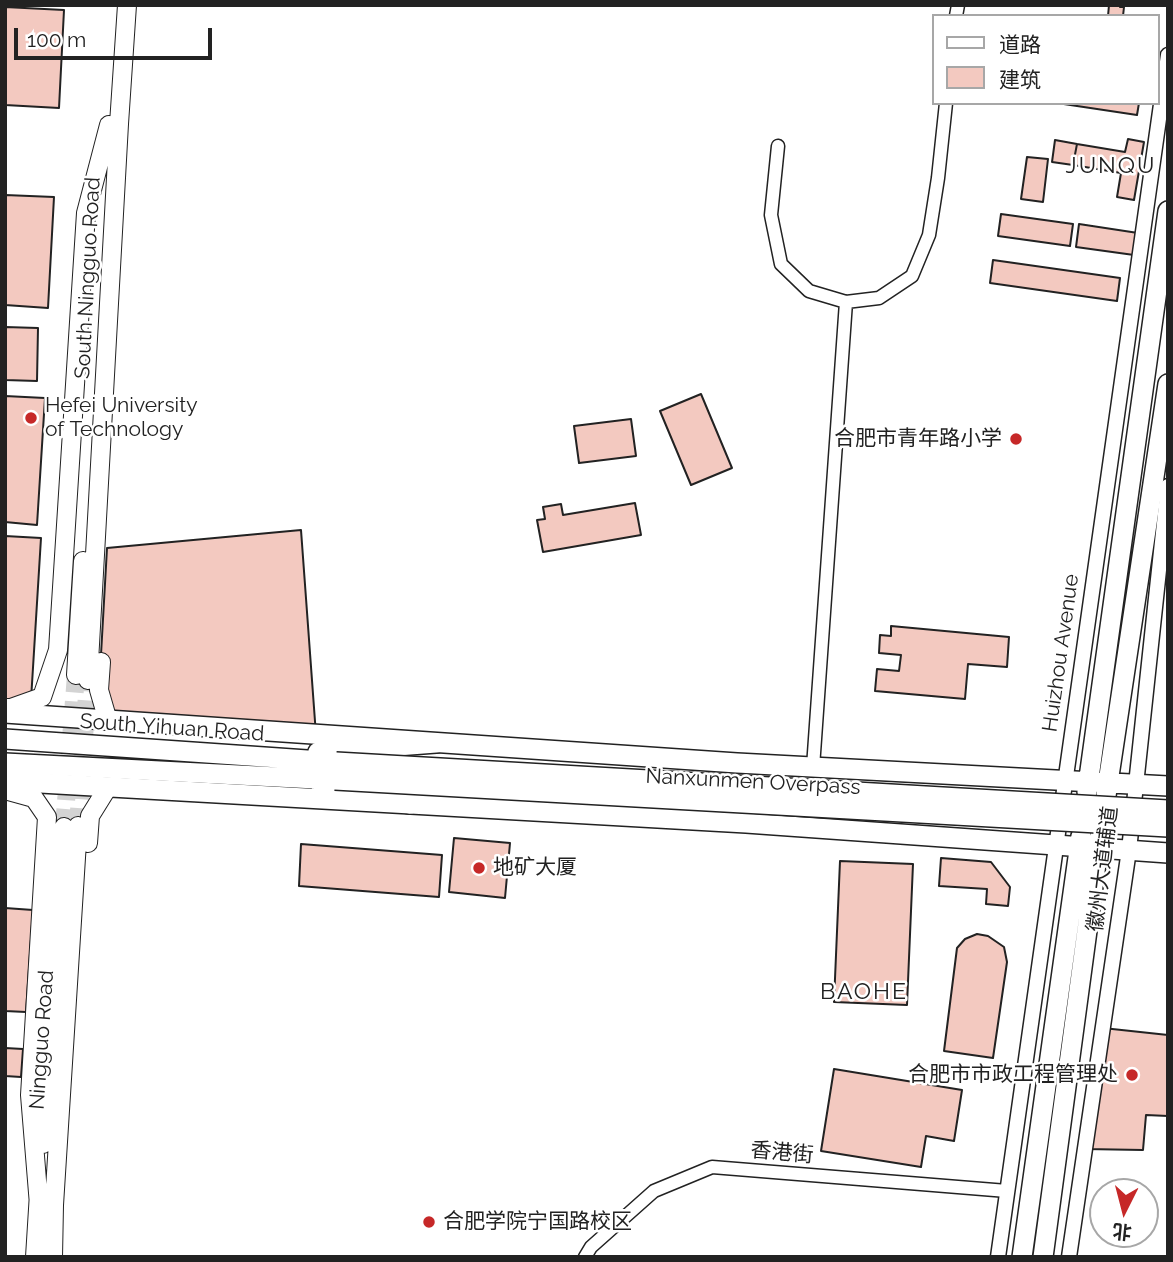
<!DOCTYPE html>
<meta charset="utf-8">
<style>
body{margin:0}
#map{position:relative;width:1173px;height:1262px;overflow:hidden;background:#fff;font-family:Raleway,"Noto Sans SC",sans-serif}
canvas{display:block}
.frame{position:absolute;inset:0;border:7px solid #222;pointer-events:none}
.legend{position:absolute;left:932px;top:14px;width:228px;height:91px;box-sizing:border-box;background:#fff;border:2px solid #a7a7a7;margin:0;padding:9px 12px;list-style:none;font-size:21px;color:#222}
.legend li{display:flex;align-items:center;gap:14px;height:35px}
.legend b{width:35px;border:2px solid #a7a7a7}
.north{position:absolute;left:1089px;top:1178px;width:70px;height:70px;box-sizing:border-box;background:#fff;border:2px solid #a7a7a7;border-radius:50%;rotate:186deg;font-size:19px;font-weight:700;line-height:28px;text-align:center;color:#222}
.north::after{content:'';display:block;margin:auto;width:24px;height:32px;background:#c62828;clip-path:polygon(50% 0,100% 100%,50% 72%,0 100%)}
.scale{position:absolute;left:14px;top:28px;width:198px;height:32px;box-sizing:border-box;border:4px solid #222;border-top:0;padding-left:9px;font-size:21px;line-height:24px;white-space:nowrap;color:#222;-webkit-text-stroke:5px #fff;paint-order:stroke}
</style>
<div id="map">
<canvas width="1173" height="1262"></canvas>
<div class="frame"></div>
<ul class="legend">
<li><b style="height:9px;background:#fff"></b>道路</li>
<li><b style="height:19px;background:#f3c9c0"></b>建筑</li>
</ul>
<div class="north">北</div>
<div class="scale">100 m</div>
</div>
<script>
const ctx = document.querySelector('canvas').getContext('2d');
ctx.lineJoin = 'round';
function fillPath(path, color) { ctx.fillStyle = color; ctx.fill(path, 'evenodd'); }
function stroke(path, color, width, dash) { ctx.strokeStyle = color; ctx.lineWidth = width; ctx.lineCap = dash ? 'butt' : 'round'; ctx.setLineDash(dash || []); ctx.stroke(path); }
function write(font, color, halo, rows, align = 'center') {
  ctx.font = font + ' Raleway,"Noto Sans SC",sans-serif'; ctx.lineWidth = 5; ctx.setLineDash([]); ctx.textBaseline = 'middle'; ctx.strokeStyle = halo; ctx.fillStyle = color; for (const [text, x, y, turn = 0] of rows) {
    ctx.save(); ctx.translate(x, y); ctx.rotate((+turn || 0) * Math.PI / 180); ctx.textAlign = isNaN(turn) ? turn : align; if (halo) ctx.strokeText(text, 0, 0); ctx.fillText(text, 0, 0); ctx.restore();
  }
}
const building = new Path2D(`
 M1109,5H1121L1120,7H1124L1123,16H1108Z
 M5,7L64,10L59,108L5,105Z
 M1057,103H1139L1137,115Z
 M1128,139L1144,142L1134,200L1117,197L1121,173L1073,165L1077,144L1125,152Z
 M1055,140L1077,144L1073,165L1052,162Z
 M1027,157L1048,159L1043,202L1021,199Z
 M5,195L54,197L48,308L5,305Z
 M1001,214L1073,224L1070,246L998,236Z
 M1079,224L1138,233L1134,255L1076,247Z
 M993,260L1120,278L1117,301L990,283Z
 M5,327L38,328L37,381L5,380Z
 M701,394L732,468L691,485L660,411Z
 M5,396L45,398L37,525L5,522Z
 M631,419L636,456L579,463L574,426Z
 M635,503L641,535L543,552L537,520L545,519L543,507L561,504L563,515Z
 M301,530L316,735L108,721L99,690L107,548Z
 M5,536L41,538L31,700L5,699Z
 M891,626L1009,637L1007,667L968,664L965,699L875,691L877,669L899,671L901,655L879,653L880,635L891,636Z
 M454,838L510,843L505,898L449,892Z
 M301,844L442,855L439,897L299,886Z
 M941,858L991,862L1010,887L1008,906L986,904L987,889L939,886Z
 M840,861L913,864L907,1005L834,1002Z
 M5,908L33,910L26,1012L5,1011Z
 M977,934L988,936L1004,947L1007,962L993,1058L944,1051L957,948L965,939Z
 M1103,1028L1168,1035V1116L1146,1115L1143,1150L1085,1149Z
 M5,1048L23,1049L21,1077L5,1076Z
 M834,1069L962,1090L954,1141L926,1136L921,1167L821,1151Z`);
fillPath(building, '#f3c9c0');
stroke(building, '#222', 2);
stroke(new Path2D(`
 M78,826L88,680
 M64,827L76,675`), '#d3d3d3', 18, [18, 9]);
const minor = new Path2D(`
 M956,16L958,5
 M778,146L771,215L781,264L809,291L846,302L879,298L912,276L929,235L938,178L946,103
 M813,767L846,302
 M585,1257L591,1247L654,1191L712,1167L1007,1191`);
const tertiary = new Path2D(`
 M998,1257L1168,55
 M1069,1257L1129,850L1168,486`);
const secondary = new Path2D(`
 M101,662L99,690L108,721
 M76,675L83,561
 M88,680L119,124L127,5
 M5,708H11L42,697L58,650L86,213L109,125
 M5,790L34,798L47,817L30,1095L39,1205
 M88,843L90,816L108,787
 M43,1144L64,827
 M35,1257L39,1193
 M53,1257L54,1205L78,826`);
const primary = new Path2D(`
 M5,713L737,763L1168,786
 M5,781L746,823L1168,853
 M1087,792L1168,211
 M1022,1257L1081,836
 M1043,1257L1098,849L1168,384`);
const trunk = new Path2D(`
 M5,739L336,762
 M318,752L436,743
 M5,763L335,780
 M321,786L410,804`);
stroke(minor, '#222', 15);
stroke(tertiary, '#222', 17);
stroke(secondary, '#222', 20);
stroke(primary, '#222', 22);
stroke(trunk, '#222', 22);
stroke(minor, '#fff', 12);
stroke(tertiary, '#fff', 14);
stroke(secondary, '#fff', 18);
stroke(primary, '#fff', 19);
stroke(trunk, '#fff', 19);
const trunkBridge = new Path2D(`
 M336,762L1168,810
 M335,780L1168,827`);
stroke(trunkBridge, '#222', 22, []);
stroke(trunkBridge, '#fff', 19);
for (const [x, y, r, color] of [
 [31,418,7,"#c62828"],
 [1016,439,7,"#c62828"],
 [479,868,7,"#c62828"],
 [1132,1075,7,"#c62828"],
 [429,1222,7,"#c62828"]
]) { const dot = new Path2D(); dot.arc(x, y, r, 0, 2 * Math.PI); ctx.fillStyle = color; ctx.fill(dot); stroke(dot, '#fff', 2.5); }
write('21px', '#222', '#fff', [
 ["South Ningguo Road",88,278,-87],
 ["Huizhou Avenue",1061,653,-82],
 ["South Yihuan Road",172,728,4],
 ["Nanxunmen Overpass",753,782,3],
 ["徽州大道辅道",1103,869,-83],
 ["Ningguo Road",42,1040,-86],
 ["香港街",782,1153,5]
]);
write('21px', '#222', '#fff', [
 ["Hefei University",45,406],
 ["of Technology",45,430],
 ["合肥市青年路小学",1002,439,"right"],
 ["地矿大厦",493,868],
 ["合肥市市政工程管理处",1118,1075,"right"],
 ["合肥学院宁国路校区",443,1222]
], 'left');
ctx.letterSpacing = '2px';
write('23px', '#222', '#fff', [
 ["JUNQU",1111,166],
 ["BAOHE",864,992]
]);
ctx.letterSpacing = '0px';
</script>
